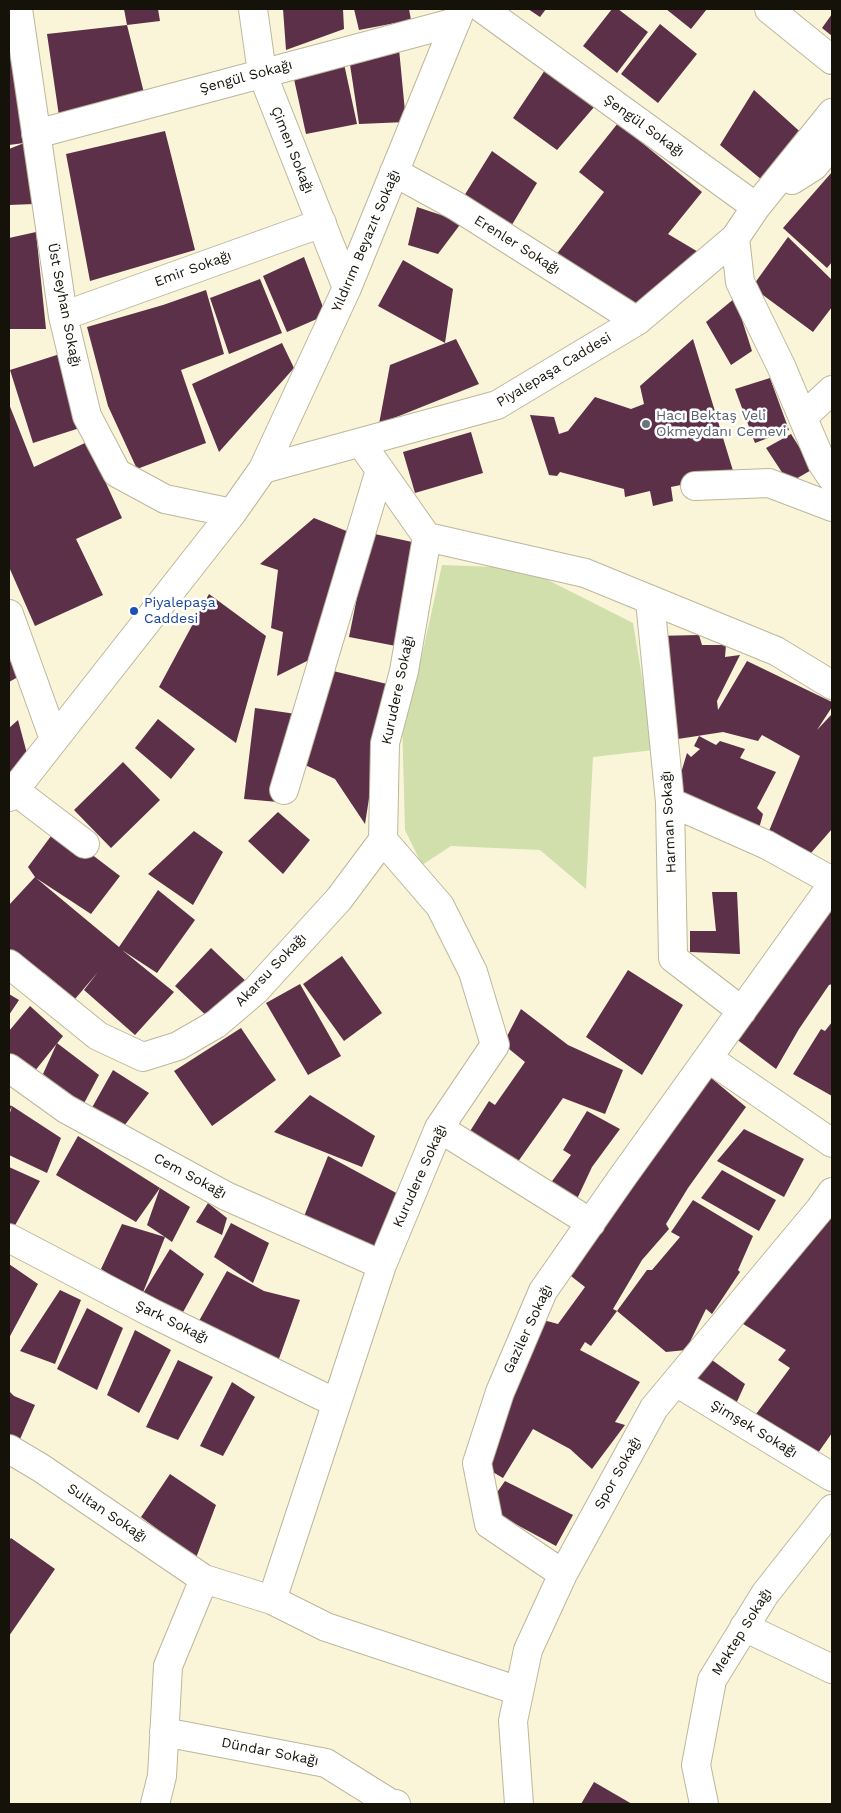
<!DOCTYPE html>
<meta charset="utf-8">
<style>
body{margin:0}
#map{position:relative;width:841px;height:1813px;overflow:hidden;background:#faf5d8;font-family:"Work Sans",sans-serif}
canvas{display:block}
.frame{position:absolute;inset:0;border:10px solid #151309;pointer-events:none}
</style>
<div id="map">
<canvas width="841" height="1813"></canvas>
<div class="frame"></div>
</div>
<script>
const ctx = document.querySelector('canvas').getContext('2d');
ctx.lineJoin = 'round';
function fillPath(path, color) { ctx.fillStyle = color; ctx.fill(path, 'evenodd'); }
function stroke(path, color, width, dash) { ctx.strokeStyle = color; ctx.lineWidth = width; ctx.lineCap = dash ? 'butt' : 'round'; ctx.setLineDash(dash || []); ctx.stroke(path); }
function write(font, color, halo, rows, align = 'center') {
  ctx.font = font + ' "Work Sans",sans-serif'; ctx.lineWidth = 5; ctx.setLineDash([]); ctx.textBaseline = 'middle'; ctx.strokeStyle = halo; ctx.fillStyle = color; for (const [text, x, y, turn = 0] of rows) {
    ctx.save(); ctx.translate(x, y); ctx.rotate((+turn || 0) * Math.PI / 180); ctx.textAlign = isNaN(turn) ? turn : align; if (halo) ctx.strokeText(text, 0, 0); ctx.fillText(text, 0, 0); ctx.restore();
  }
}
fillPath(new Path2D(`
 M442,565L524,568L633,623L654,750L593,757L586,889L540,850L451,846L422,865L405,830L402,719L422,655Z`), '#d0dfac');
fillPath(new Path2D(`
 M124,9H158L160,21L127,25Z
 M283,9H343L344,29L286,50Z
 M354,9H409L411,20L359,30Z
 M528,9H546L540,17Z
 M612,9H618L648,32L617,73L583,46Z
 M666,9H707L691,29Z
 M832,14V36L822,28Z
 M660,24L697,54L658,103L621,74Z
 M127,25L144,93L59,116L47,34Z
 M399,49L406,122L359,124L349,58Z
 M9,50H10L34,204L9,205V149L24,143L9,145Z
 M343,59L357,124L306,134L292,70Z
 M545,70L595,106L557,150L513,118Z
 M754,90L807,138L768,185L720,145Z
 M618,123L702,192L668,234L705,256L633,316L556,255L604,192L579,172Z
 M165,131L195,250L90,281L66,154Z
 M492,151L537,183L510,228L459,204Z
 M832,172V262L827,268L783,228Z
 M417,207L462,222L438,254L408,245Z
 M36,232L46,329H9V238Z
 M788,237L832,280V307L813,332L752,287Z
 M304,257L326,315L287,332L263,276Z
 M403,260L453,289L445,343L378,306Z
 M260,279L282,333L229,354L210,298Z
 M206,290L224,354L181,370L206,443L137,469L108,406L87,327L163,305Z
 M735,298L752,351L731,365L706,322Z
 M456,339L479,384L379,424L390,365Z
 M693,339L734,474L671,487L673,501L653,506L650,491L625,497L624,489L560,472L557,476L549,475L530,415L554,417L559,434L568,431L595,397L631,409L644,404L640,386Z
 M282,343L294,368L219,452L192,384Z
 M63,353L86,426L33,443L10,370Z
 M770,378L789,430L755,443L735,389Z
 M9,404L34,467L87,442L122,518L76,539L103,595L35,626L9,567Z
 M471,432L483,473L415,493L403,452Z
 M791,434L813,469L789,483L766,448Z
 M314,518L349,532L311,659L277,676L283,632L271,628L278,570L260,564Z
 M370,533L417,543L396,646L349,637Z
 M209,594L266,636L236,743L159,687Z
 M699,635L702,645H726L725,657L740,655L717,701L718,710L747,661L832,702V707L817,730L832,714V829L811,853L769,831L800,756L762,735L758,741L723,732L665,741L654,636Z
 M9,638L27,672L9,682Z
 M329,670L387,684L365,824L335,779L303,764Z
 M255,708L296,714L278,802L244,799Z
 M158,719L195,749L171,779L135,748Z
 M18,720L29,761L9,786V728Z
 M699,736L716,745L720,741L745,749L740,758L776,772L757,808L763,814L758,832L675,793L687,753L691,757L700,749L694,746Z
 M123,762L160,800L111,848L74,810Z
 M278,812L310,840L283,874L248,841Z
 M57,828L120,876L91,914L36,878L119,947L158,890L195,920L157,973L122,950L174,992L135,1035L84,990L98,972L75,999L44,973L40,977L9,949V905L35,877L28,867Z
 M194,831L223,852L193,905L148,874Z
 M712,892H737L740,954L690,952V931H716Z
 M832,901V984L829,985L799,1029L776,1069L727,1032Z
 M211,948L250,985L213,1022L175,986Z
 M342,956L382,1013L344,1041L303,984Z
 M628,970L683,1005L642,1075L586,1037Z
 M300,984L341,1056L308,1075L266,1003Z
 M9,994L19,1000L9,1015Z
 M30,1006L63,1036L34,1072L9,1054V1031Z
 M521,1009L568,1045L623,1070L605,1114L563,1098L510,1173L467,1136L489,1101L495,1105L525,1062L503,1044Z
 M832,1022V1096L793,1074L821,1029L825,1031Z
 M241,1028L276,1080L212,1126L174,1071Z
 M57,1043L99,1075L81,1109L43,1074Z
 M113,1070L149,1093L121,1130L89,1113Z
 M710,1077L746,1107L688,1188L666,1224L669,1229L642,1260L613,1309L617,1311L647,1270H652L680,1237L671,1232L693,1200L753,1236L738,1270L740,1272L712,1314L706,1309L686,1350L666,1352L617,1311L591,1346L585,1342L580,1350L640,1382L615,1422L625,1425L592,1469L570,1449L533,1429L503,1478L477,1463L532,1317L558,1324L585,1287L567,1273L601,1225L624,1199L619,1196L647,1167L643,1165Z
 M310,1095L375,1136L362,1167L274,1132Z
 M9,1105L12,1106L61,1138L47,1173L9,1155V1116L12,1106L9,1112Z
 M587,1111L620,1129L592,1167L577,1199L550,1184L571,1155L563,1150Z
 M744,1129L804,1159L784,1197L717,1161Z
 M78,1136L160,1188L190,1207L172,1242L165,1237L142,1295L170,1249L204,1274L182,1314L142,1295L101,1269L122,1224L165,1237L147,1225L160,1188L136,1222L56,1175Z
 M328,1156L400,1195L377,1251L303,1219Z
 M9,1167L40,1181L9,1236Z
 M722,1170L776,1200L759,1231L701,1198Z
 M832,1192V1433L813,1460L748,1425L790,1368L778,1360L786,1350L730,1316Z
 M208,1203L227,1218L222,1235L196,1222Z
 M231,1223L269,1243L253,1283L214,1257Z
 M9,1264L38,1284L9,1338Z
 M227,1271L264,1291L300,1300L276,1367L195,1328Z
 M60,1290L81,1300L55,1364L20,1351Z
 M87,1308L123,1328L97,1390L57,1369Z
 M135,1330L171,1350L139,1413L107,1395Z
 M701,1352L745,1384L731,1415L676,1382Z
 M178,1360L213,1377L178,1440L146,1427Z
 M232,1382L255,1397L223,1456L200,1446Z
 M9,1391L14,1396L35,1405L17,1446L9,1439Z
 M170,1474L216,1505L196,1558L141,1517Z
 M505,1481L573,1515L556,1546L486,1508Z
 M11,1538L55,1569L9,1636V1541Z
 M594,1782L632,1804H581Z`), '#5c3048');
const minor = new Path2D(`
 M18,9L63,316L87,416L117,473L165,499L232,513
 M253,9L262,73L347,288
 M483,9L756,207
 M769,9L832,60
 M36,134L456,22
 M394,172L456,206L637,321
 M792,180L814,166L832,144
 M735,238L740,282L781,366L822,463L832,478
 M63,316L322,223
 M803,417L832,390
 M263,469L347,288L461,9
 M695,486L769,483L832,507
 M427,537L585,573L776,651L832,685
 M650,601L670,802L673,958L742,1011
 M9,614L54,739
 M14,790L85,844
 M284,790L380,470
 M9,797L232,513L263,469L497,405L637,321L735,238L756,207L832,113
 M670,802L767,845L832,881
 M9,964L98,1036L143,1057L178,1046L216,1024L256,990L339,899L383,840
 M708,1058L832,1143
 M9,1068L66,1109L226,1196L382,1265
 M439,1128L591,1223
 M9,1238L152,1313L336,1403
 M676,1382L832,1477
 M9,1449L41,1468L204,1579L272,1600L326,1627L519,1691
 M563,1574L489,1524L477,1463L500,1392L543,1291L621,1179L832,885
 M272,1600L382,1265L439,1128L495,1045L473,972L440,906L383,840L385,743L404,671L427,537L361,443
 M744,1627L832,1669
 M164,1732L326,1763L390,1803L396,1804
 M155,1804L162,1776L168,1666L204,1579
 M519,1804L513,1721L528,1650L563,1574L654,1408L820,1209L832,1192
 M704,1804L696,1765L712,1680L765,1594L832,1509`);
stroke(minor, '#bcb79c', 30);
stroke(minor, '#fff', 28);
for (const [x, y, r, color] of [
 [646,424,5,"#6b7280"],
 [134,611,5,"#1a4fb4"]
]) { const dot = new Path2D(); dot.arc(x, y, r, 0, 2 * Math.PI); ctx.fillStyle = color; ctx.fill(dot); stroke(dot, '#fff', 2); }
write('14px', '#151309', '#fff', [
 ["Şengül Sokağı",246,77,-15],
 ["Şengül Sokağı",644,126,36],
 ["Çimen Sokağı",292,150,68],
 ["Yıldırım Beyazıt Sokağı",366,241,-67],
 ["Erenler Sokağı",517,245,32],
 ["Emir Sokağı",193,269,-20],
 ["Üst Seyhan Sokağı",64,305,79],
 ["Piyalepaşa Caddesi",554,370,-31],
 ["Kurudere Sokağı",398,690,-78],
 ["Harman Sokağı",669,822,-93],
 ["Akarsu Sokağı",271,970,-46],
 ["Cem Sokağı",190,1176,28],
 ["Kurudere Sokağı",420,1176,-66],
 ["Şark Sokağı",172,1322,26],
 ["Gaziler Sokağı",528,1329,-65],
 ["Şimşek Sokağı",754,1429,31],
 ["Spor Sokağı",618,1473,-61],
 ["Sultan Sokağı",107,1513,34],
 ["Mektep Sokağı",742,1632,-58],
 ["Dündar Sokağı",270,1752,11]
]);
write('14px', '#5b616d', '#fff', [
 ["Hacı Bektaş Veli",656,416],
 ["Okmeydanı Cemevi",656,432]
], 'left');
write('14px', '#164399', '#fff', [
 ["Piyalepaşa",144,603],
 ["Caddesi",144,619]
], 'left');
</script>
